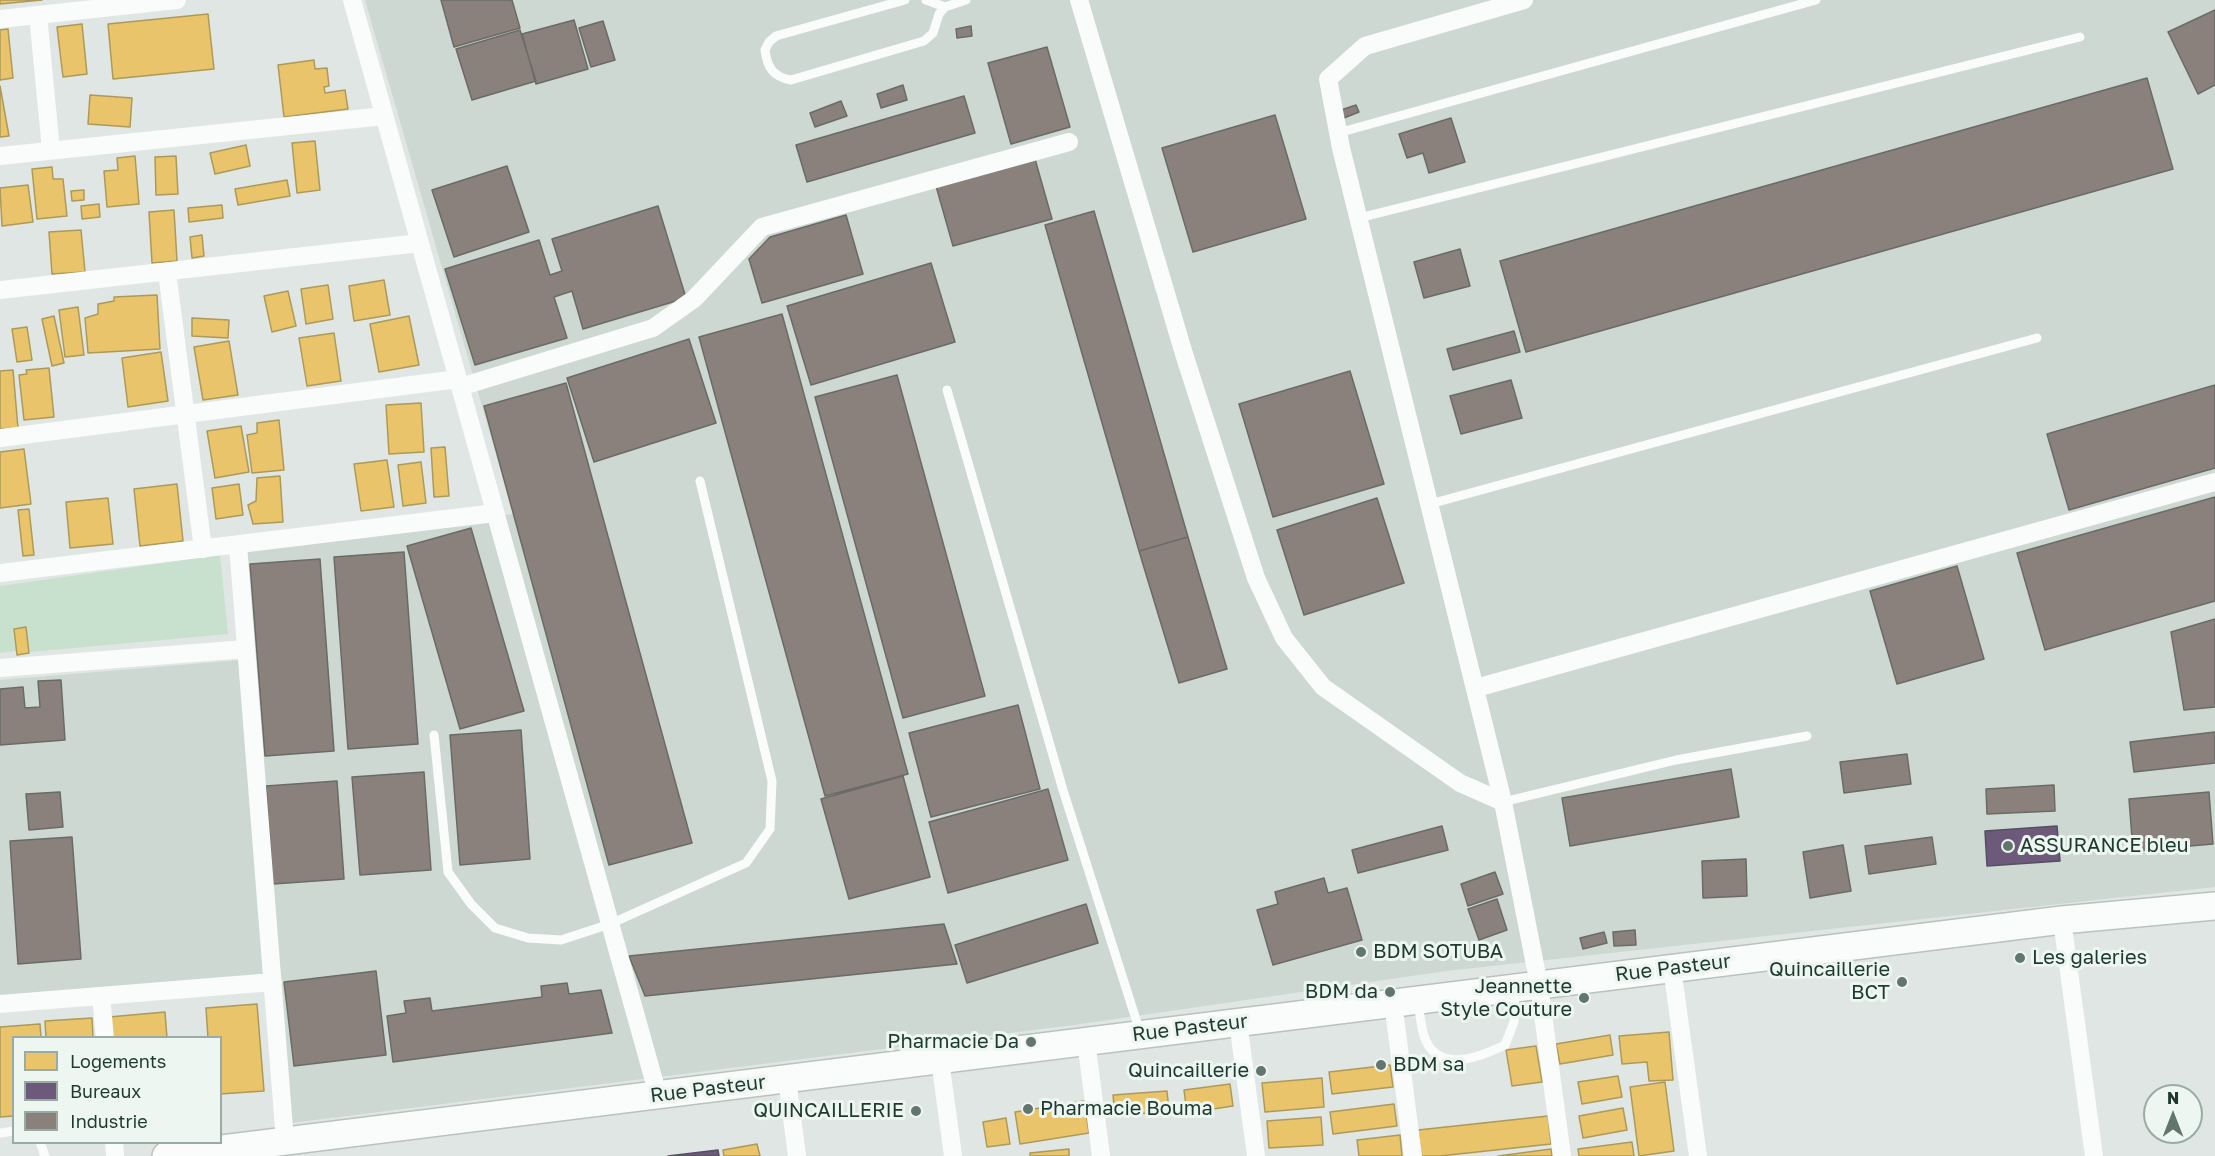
<!DOCTYPE html>
<style>
body{margin:0}
#map{position:relative;width:2215px;height:1156px;overflow:hidden;background:#e0e6e3;font-family:"Golos Text",sans-serif}
canvas{display:block}
.legend{position:absolute;left:12px;top:1036px;width:210px;height:108px;box-sizing:border-box;background:#edf6f1;border:2px solid #9aaaa4;margin:0;padding:8px 10px;list-style:none;font-size:18px;color:#1e3930}
.legend li{display:flex;align-items:center;gap:12px;height:30px}
.legend b{width:30px;border:2px solid #9aaaa4}
.north{position:absolute;left:2143px;top:1084px;width:60px;height:60px;box-sizing:border-box;background:#edf6f1;border:2px solid #9aaaa4;border-radius:50%;rotate:0deg;font-size:16px;font-weight:700;line-height:24px;text-align:center;color:#1e3930}
.north::after{content:'';display:block;margin:auto;width:21px;height:27px;background:#62766f;clip-path:polygon(50% 0,100% 100%,50% 72%,0 100%)}
</style>
<div id="map">
<canvas width="2215" height="1156"></canvas>
<ul class="legend">
<li><b style="height:16px;background:#e9c46a"></b>Logements</li>
<li><b style="height:16px;background:#6d597a"></b>Bureaux</li>
<li><b style="height:16px;background:#8a817c"></b>Industrie</li>
</ul>
<div class="north">N</div>
</div>
<script>
const ctx = document.querySelector('canvas').getContext('2d');
ctx.lineJoin = 'round';
function fillPath(path, color) { ctx.fillStyle = color; ctx.fill(path, 'evenodd'); }
function stroke(path, color, width, dash) { ctx.strokeStyle = color; ctx.lineWidth = width; ctx.lineCap = dash ? 'butt' : 'round'; ctx.setLineDash(dash || []); ctx.stroke(path); }
function write(font, color, halo, rows, align = 'center') {
  ctx.font = font + ' "Golos Text",sans-serif'; ctx.lineWidth = 6; ctx.setLineDash([]); ctx.textBaseline = 'middle'; ctx.strokeStyle = halo; ctx.fillStyle = color; for (const [text, x, y, turn = 0] of rows) {
    ctx.save(); ctx.translate(x, y); ctx.rotate((+turn || 0) * Math.PI / 180); ctx.textAlign = isNaN(turn) ? turn : align; if (halo) ctx.strokeText(text, 0, 0); ctx.fillText(text, 0, 0); ctx.restore();
  }
}
fillPath(new Path2D(`
 M365,0H2215V887L1446,971L1074,1025L291,1123L277,977L0,998V680L253,659L247,546L513,514Z`), '#cdd8d3');
fillPath(new Path2D(`
 M220,555L228,634L30,652L26,627L14,628L16,651L0,653V586Z`), '#c8e0ce');
const homes = new Path2D(`
 M0,0H42L0,4Z
 M208,14L214,69L113,79L108,24Z
 M82,24L87,74L63,77L57,27Z
 M8,29L13,78L0,80V30Z
 M314,60L315,69L327,68L329,86L324,87L325,93L345,90L348,109L284,117L278,65Z
 M0,86L9,136L0,137Z
 M90,95L132,98L130,127L88,124Z
 M315,141L320,190L297,193L292,143Z
 M246,145L250,166L215,174L210,153Z
 M135,156L139,204L107,207L104,171L118,170L117,158Z
 M176,156L178,194L156,195L155,157Z
 M52,167L53,179H63L67,216L37,219L32,169Z
 M287,180L290,196L238,205L235,189Z
 M28,185L33,222L2,226L0,188Z
 M84,190V200L72,201L71,191Z
 M99,204L100,217L82,219L81,206Z
 M222,205L223,218L189,222L188,208Z
 M174,210L177,261L152,263L149,212Z
 M81,230L85,272L52,274L49,232Z
 M202,235L204,256L192,258L190,237Z
 M384,280L390,315L354,321L349,286Z
 M328,285L333,319L306,324L301,289Z
 M288,291L296,326L272,332L264,296Z
 M157,295L160,349L88,353L85,318L98,314V304L114,301V297Z
 M78,307L84,355L65,357L59,310Z
 M54,316L64,363L52,366L42,319Z
 M409,316L419,365L379,372L370,324Z
 M192,318L229,320L228,338L192,336Z
 M27,327L32,360L17,362L12,329Z
 M334,333L341,381L307,386L299,338Z
 M229,341L238,395L203,400L194,347Z
 M161,352L168,401L128,407L122,358Z
 M49,368L54,417L24,420L19,375L27,374L26,370Z
 M13,370L18,428L0,429V371Z
 M421,403L424,452L389,454L386,405Z
 M279,420L284,470L252,473L247,435L257,433V423Z
 M241,426L249,472L215,478L207,431Z
 M445,447L449,496L434,497L431,448Z
 M24,449L31,504L0,508V452Z
 M387,460L394,507L361,511L354,464Z
 M421,462L426,503L403,506L398,465Z
 M280,476L283,522L253,524L248,505L256,501L257,478Z
 M177,484L183,541L140,546L134,489Z
 M239,484L243,515L216,519L212,488Z
 M108,498L113,544L70,548L66,502Z
 M29,509L34,555L23,556L18,510Z
 M26,627L29,653L17,655L14,629Z
 M257,1004L264,1091L220,1094V1038H208L206,1008Z
 M165,1012L167,1038H111L109,1017Z
 M92,1018L93,1038H46L45,1021Z
 M40,1024L41,1038H14V1116L0,1117V1027Z
 M1669,1032L1673,1080L1649,1081L1647,1062L1622,1064L1619,1036Z
 M1610,1035L1613,1055L1560,1064L1556,1044Z
 M1536,1046L1542,1082L1512,1086L1506,1050Z
 M1390,1065L1393,1087L1332,1094L1329,1072Z
 M1618,1076L1622,1097L1582,1104L1578,1082Z
 M1322,1078L1324,1107L1265,1112L1262,1083Z
 M1665,1082L1674,1151L1639,1156L1630,1087Z
 M1230,1084L1233,1106L1187,1113L1184,1090Z
 M1167,1091L1169,1111L1115,1116L1113,1095Z
 M1084,1101L1089,1133L1020,1144L1015,1112Z
 M1394,1104L1397,1126L1333,1134L1330,1112Z
 M1623,1108L1627,1130L1583,1138L1579,1116Z
 M1548,1116L1551,1144L1440,1156H1421L1418,1130Z
 M1321,1117L1323,1145L1269,1148L1267,1121Z
 M1006,1118L1010,1144L987,1147L983,1122Z
 M1400,1135L1402,1156H1359L1357,1140Z
 M1632,1142L1634,1156H1579L1578,1149Z
 M757,1144L760,1156H724L723,1150Z
 M1069,1149V1156H1030V1153Z
 M1551,1149L1552,1156H1498Z`);
fillPath(homes, '#e9c46a');
stroke(homes, '#ac9a59', 1.5);
const offices = new Path2D(`
 M2057,826L2060,861L1987,866L1985,831Z
 M718,1150L719,1156H668Z`);
fillPath(offices, '#6d597a');
stroke(offices, '#554f64', 1.5);
const industry = new Path2D(`
 M441,0H512L520,28L454,47Z
 M2215,10V85L2198,94L2168,32Z
 M574,20L588,69L536,84L522,34Z
 M603,21L615,60L591,67L579,28Z
 M971,26L972,36L957,38L956,29Z
 M520,30L536,81L472,100L456,49Z
 M1047,47L1070,127L1011,144L988,63Z
 M2147,78L2173,169L1526,352L1500,261Z
 M903,85L907,100L881,108L877,94Z
 M964,96L975,133L807,182L796,145Z
 M841,101L847,116L815,127L810,113Z
 M1356,105L1359,112L1344,118L1341,110Z
 M1275,115L1306,219L1193,252L1162,148Z
 M1451,118L1465,162L1429,173L1423,153L1407,158L1399,134Z
 M1035,159L1052,219L953,246L936,186Z
 M507,166L529,232L454,257L432,190Z
 M658,206L686,298L583,329L572,291L554,297L567,338L475,365L445,269L539,240L550,275L562,271L552,239Z
 M1094,211L1188,537L1139,551L1045,225Z
 M846,215L863,274L762,303L749,259L770,237Z
 M1460,249L1470,286L1424,298L1414,262Z
 M931,263L955,342L811,385L787,306Z
 M782,314L908,774L825,796L699,337Z
 M1514,331L1520,352L1453,370L1447,349Z
 M689,339L716,423L594,462L567,378Z
 M1350,371L1384,484L1273,517L1239,404Z
 M897,375L985,696L903,718L815,397Z
 M1511,380L1522,418L1461,434L1450,396Z
 M566,383L692,843L609,865L484,406Z
 M2215,385V468L2069,510L2047,434Z
 M2215,497V601L2045,650L2017,553Z
 M1377,498L1404,583L1304,615L1277,530Z
 M471,528L524,711L460,729L407,546Z
 M1188,537L1227,669L1179,683L1139,551Z
 M404,552L418,744L348,749L334,557Z
 M320,559L334,751L265,756L250,564Z
 M1957,566L1984,659L1897,684L1870,591Z
 M2215,619V707L2184,710L2171,632Z
 M61,680L65,740L0,745V689L23,687L25,708L40,707L38,681Z
 M1018,705L1040,789L931,817L909,733Z
 M521,730L530,859L460,865L450,735Z
 M2215,732V763L2134,772L2130,742Z
 M1907,754L1911,784L1844,793L1840,762Z
 M1731,769L1739,817L1570,846L1562,798Z
 M424,772L431,870L360,875L352,777Z
 M903,776L930,877L849,899L821,799Z
 M337,781L344,879L273,884L266,786Z
 M2054,785L2055,811L1987,814L1986,789Z
 M1048,789L1068,860L948,893L929,822Z
 M60,792L63,827L29,830L26,794Z
 M2209,792L2213,844L2133,851L2129,799Z
 M1442,826L1448,850L1358,873L1352,850Z
 M72,837L81,959L18,964L10,841Z
 M1932,837L1936,864L1869,874L1865,846Z
 M1843,845L1851,891L1810,898L1803,852Z
 M1746,859L1747,896L1703,898L1702,861Z
 M1495,872L1503,894L1468,906L1461,884Z
 M1324,878L1328,893L1347,888L1362,940L1273,965L1257,910L1278,904L1275,892Z
 M1497,899L1507,930L1479,940L1468,909Z
 M1086,904L1098,943L967,983L955,945Z
 M944,924L957,964L645,996L629,956Z
 M1635,930L1636,945L1614,946L1613,932Z
 M1604,932L1607,943L1583,949L1580,938Z
 M376,971L386,1055L294,1066L284,982Z
 M567,983L569,994L601,990L612,1033L393,1062L387,1016L406,1013L404,1001L430,998L432,1011L542,997L541,986Z`);
fillPath(industry, '#8a817c');
stroke(industry, '#6a6b65', 1.5);
const secondary = new Path2D(`
 M166,1156L2062,920L2215,906`);
stroke(secondary, '#b9c3be', 30);
stroke(new Path2D(`
 M905,0L776,36L769,42L765,50C767,67 773,77 791,80L924,41L933,33L939,14L945,7L966,0
 M926,0L945,7
 M1338,133L1816,0
 M1359,218L2080,37
 M947,390L1063,790L1140,1032
 M1430,504L2037,338
 M434,735L448,872L471,904L495,928L528,938L561,940L610,924L746,863L770,829L772,781L700,481
 M1503,802L1676,760L1807,736
 M1418,1004C1420,1014 1421,1026 1424,1036C1437,1075 1480,1057 1505,1045L1514,1022L1515,991
 M0,1133L14,1131
 M40,1142L45,1156`), '#fafbfb', 9);
stroke(new Path2D(`
 M352,0L658,1095
 M1079,0L1184,354L1256,578L1284,638L1323,687L1460,783L1503,802
 M1524,0L1365,46L1328,79L1341,148L1503,802L1539,985L1562,1156
 M38,15L51,150
 M0,19L177,0
 M0,156L384,116
 M167,272L203,549
 M0,290L420,243
 M460,387L653,328L694,299L762,227L1069,142
 M0,438L458,379
 M238,545L285,1141
 M0,573L495,513
 M0,668L246,649
 M1476,688L2215,482
 M2062,920L2094,1156
 M1672,968L1698,1156
 M101,996L105,1038
 M1393,1003L1413,1156
 M0,1004L273,982
 M1238,1022L1256,1156
 M1086,1041L1101,1156
 M940,1060L953,1156
 M787,1079L797,1156
 M114,1142L115,1156`), '#fafbfb', 18);
stroke(secondary, '#fafbfb', 27);
for (const [x, y, r, color] of [
 [2008,846,6,"#62766f"],
 [1361,952,6,"#62766f"],
 [2020,958,6,"#62766f"],
 [1902,982,6,"#62766f"],
 [1390,992,6,"#62766f"],
 [1584,998,6,"#62766f"],
 [1031,1042,6,"#62766f"],
 [1381,1065,6,"#62766f"],
 [1261,1071,6,"#62766f"],
 [1028,1109,6,"#62766f"],
 [916,1111,6,"#62766f"]
]) { const dot = new Path2D(); dot.arc(x, y, r, 0, 2 * Math.PI); ctx.fillStyle = color; ctx.fill(dot); stroke(dot, '#edf6f1', 2); }
write('20px', '#1e3930', '#edf6f1', [
 ["ASSURANCE bleu",2020,846,"left"],
 ["BDM SOTUBA",1373,952,"left"],
 ["Les galeries",2032,958,"left"],
 ["Quincaillerie",1890,970],
 ["BCT",1890,993],
 ["Jeannette",1572,987],
 ["Style Couture",1572,1010],
 ["BDM da",1378,992],
 ["Pharmacie Da",1019,1042],
 ["BDM sa",1393,1065,"left"],
 ["Quincaillerie",1249,1071],
 ["Pharmacie Bouma",1040,1109,"left"],
 ["QUINCAILLERIE",904,1111]
], 'right');
write('20px', '#1e3930', '#edf6f1', [
 ["Rue Pasteur",1673,968,-7],
 ["Rue Pasteur",1190,1028,-7],
 ["Rue Pasteur",708,1089,-7]
]);
</script>
